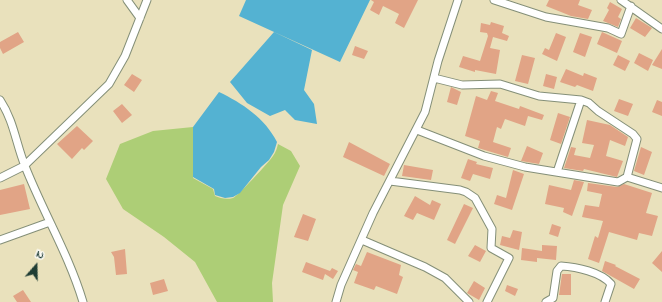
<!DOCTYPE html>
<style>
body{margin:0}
#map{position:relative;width:662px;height:302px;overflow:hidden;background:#e9e1bc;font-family:"Indie Flower",sans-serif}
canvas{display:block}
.north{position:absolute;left:16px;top:246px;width:40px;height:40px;-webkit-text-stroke:3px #fdfcf7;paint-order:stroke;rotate:20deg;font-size:11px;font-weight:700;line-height:16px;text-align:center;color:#1f3d34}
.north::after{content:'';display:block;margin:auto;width:14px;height:18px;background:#1f3d34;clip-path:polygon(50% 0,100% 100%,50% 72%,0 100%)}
</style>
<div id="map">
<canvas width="662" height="302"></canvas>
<div class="north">N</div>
</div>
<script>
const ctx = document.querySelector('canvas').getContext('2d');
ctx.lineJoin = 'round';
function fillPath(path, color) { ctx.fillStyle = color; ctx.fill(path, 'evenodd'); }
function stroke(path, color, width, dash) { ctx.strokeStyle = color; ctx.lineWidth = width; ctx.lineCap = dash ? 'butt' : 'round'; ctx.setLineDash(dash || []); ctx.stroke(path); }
fillPath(new Path2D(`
 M193,127V178L213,189L215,196C220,198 226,200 233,198C237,197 270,161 273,156C276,152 277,148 278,144L291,151L300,166L283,205L272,283L273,302H217L195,262L164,237L123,209L106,179L120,144L153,131Z`), '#adce76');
fillPath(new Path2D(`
 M246,0H370L340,62L239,16Z
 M274,32L312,50L304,90L314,104L317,124L295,120L285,110L270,116L247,103L230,82Z
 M219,92C242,103 265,118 277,142L274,152L269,160L261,167L240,193L233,197L225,198L215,195L214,189L193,177V127Z`), '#54b2d2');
fillPath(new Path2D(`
 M371,0H418L404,28L395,23L399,14L383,6L379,15L370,10L374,2Z
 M549,0H580L578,5L592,10L588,19L571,16L546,6Z
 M610,2L622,9L618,17L621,19L618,27L603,21L609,10L607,8Z
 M636,18L652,28L645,37L630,28Z
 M491,22L504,26L502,33L509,36L507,41L493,37L490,48L500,50L496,74L475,70V72L459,67L463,56L480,61L488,36L487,33L480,32L481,23L490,25Z
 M18,32L24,42L3,54L0,48V42Z
 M602,32L622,41L617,53L597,44Z
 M556,33L566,37L557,61L542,54L545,48L549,50Z
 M580,33L592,37L585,57L573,52Z
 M355,46L368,51L364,59L352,55Z
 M662,49V69L652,65Z
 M639,53L653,60L648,71L634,63Z
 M522,55L535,58L528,84L515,81Z
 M618,55L630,61L625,71L613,65Z
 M566,69L583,76L584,73L597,78L593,91L577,85L575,87L560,82Z
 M132,74L142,80L134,92L124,85Z
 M546,74L557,77L554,89L543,86Z
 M451,87L461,92L457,105L447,102Z
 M491,91L498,93L495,101L519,109L520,106L544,115L542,120L528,116L525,126L505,119L501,129L497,127L493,142L511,148L508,157L478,148L480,141L465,136L476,96L487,100Z
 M619,99L633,104L628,116L614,111Z
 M657,100L662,102V116L652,112Z
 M122,104L132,115L122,123L113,111Z
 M558,113L570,117L561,144L550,140Z
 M587,120L610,125L628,137L625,146L610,140L606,156L623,161L617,177L584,169L583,171L564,168L571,147L576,148L574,155L590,158L594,145L582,143Z
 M77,126L93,141L84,150L82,148L72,159L57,144Z
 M349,142L390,164L384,176L343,157Z
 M527,146L543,153L539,164L521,161Z
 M641,147L652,152L644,175L634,171Z
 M468,159L477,162L476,164L493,168L490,179L473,174L470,181L461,178Z
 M404,165L433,170L431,180L402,176Z
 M513,170L524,174L512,210L494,204L497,195L506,198Z
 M574,180L584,182L572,216L563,212L564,208L545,204L549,185L571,190Z
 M588,183L617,187L624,184L652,193L646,213L658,216L652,236L639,233L637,240L609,232L599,263L588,259L595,236L598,238L603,221L582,217L585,205L599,207L602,194L587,191Z
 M24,184L30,209L0,215V190Z
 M415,196L430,205L432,200L441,204L434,220L417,213L413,220L404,216Z
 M464,204L473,208L455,244L447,240Z
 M303,214L316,219L308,241L294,237Z
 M552,224L561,227L558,237L549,234Z
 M513,230L522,232L519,250L500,245L502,236L510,238Z
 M475,245L486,251L480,262L468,256Z
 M542,245L557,246L556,260L537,258V262L521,260L522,248L542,251Z
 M125,249L127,274L116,275L114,257L111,252Z
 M662,251V272L652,263Z
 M367,252L401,265L399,275L403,277L397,294L376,286L374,290L354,283L358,272L353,270L356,264L361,266Z
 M605,261L616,265L615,266L640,279L634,289L602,271Z
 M306,262L330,271L332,268L338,271L333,279L325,274L323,280L302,272Z
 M562,274H571V295H559Z
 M164,279L168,291L153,295L150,283Z
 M474,281L485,288L479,300L467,293Z
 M507,285L518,289L515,296L505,291Z
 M23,290L31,302H17L13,296Z`), '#e1a486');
const street = new Path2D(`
 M127,0L140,18
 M494,0L546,17L608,28L621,34L631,6
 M621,0L662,29
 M0,100C14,121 16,144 25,166C43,212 69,255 83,302
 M417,130L484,156L525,167L618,182L627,177L637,139L633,134L598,111L589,103L581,100L539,96L500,84L462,85L434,78
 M557,172L581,100
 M627,177L662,188
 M0,178L24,166L109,84L125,56L147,0
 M390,181L460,190L466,192L475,198L492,229L491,248L509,258L487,302
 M0,240L50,222
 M362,240L425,267L445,278L469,302
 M336,302L341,285L373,213L425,112L438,61L458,0
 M546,302L553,298L557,271L561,266C577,267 601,272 611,284L605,302`);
stroke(street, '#848f78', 9);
stroke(street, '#fff', 7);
</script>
